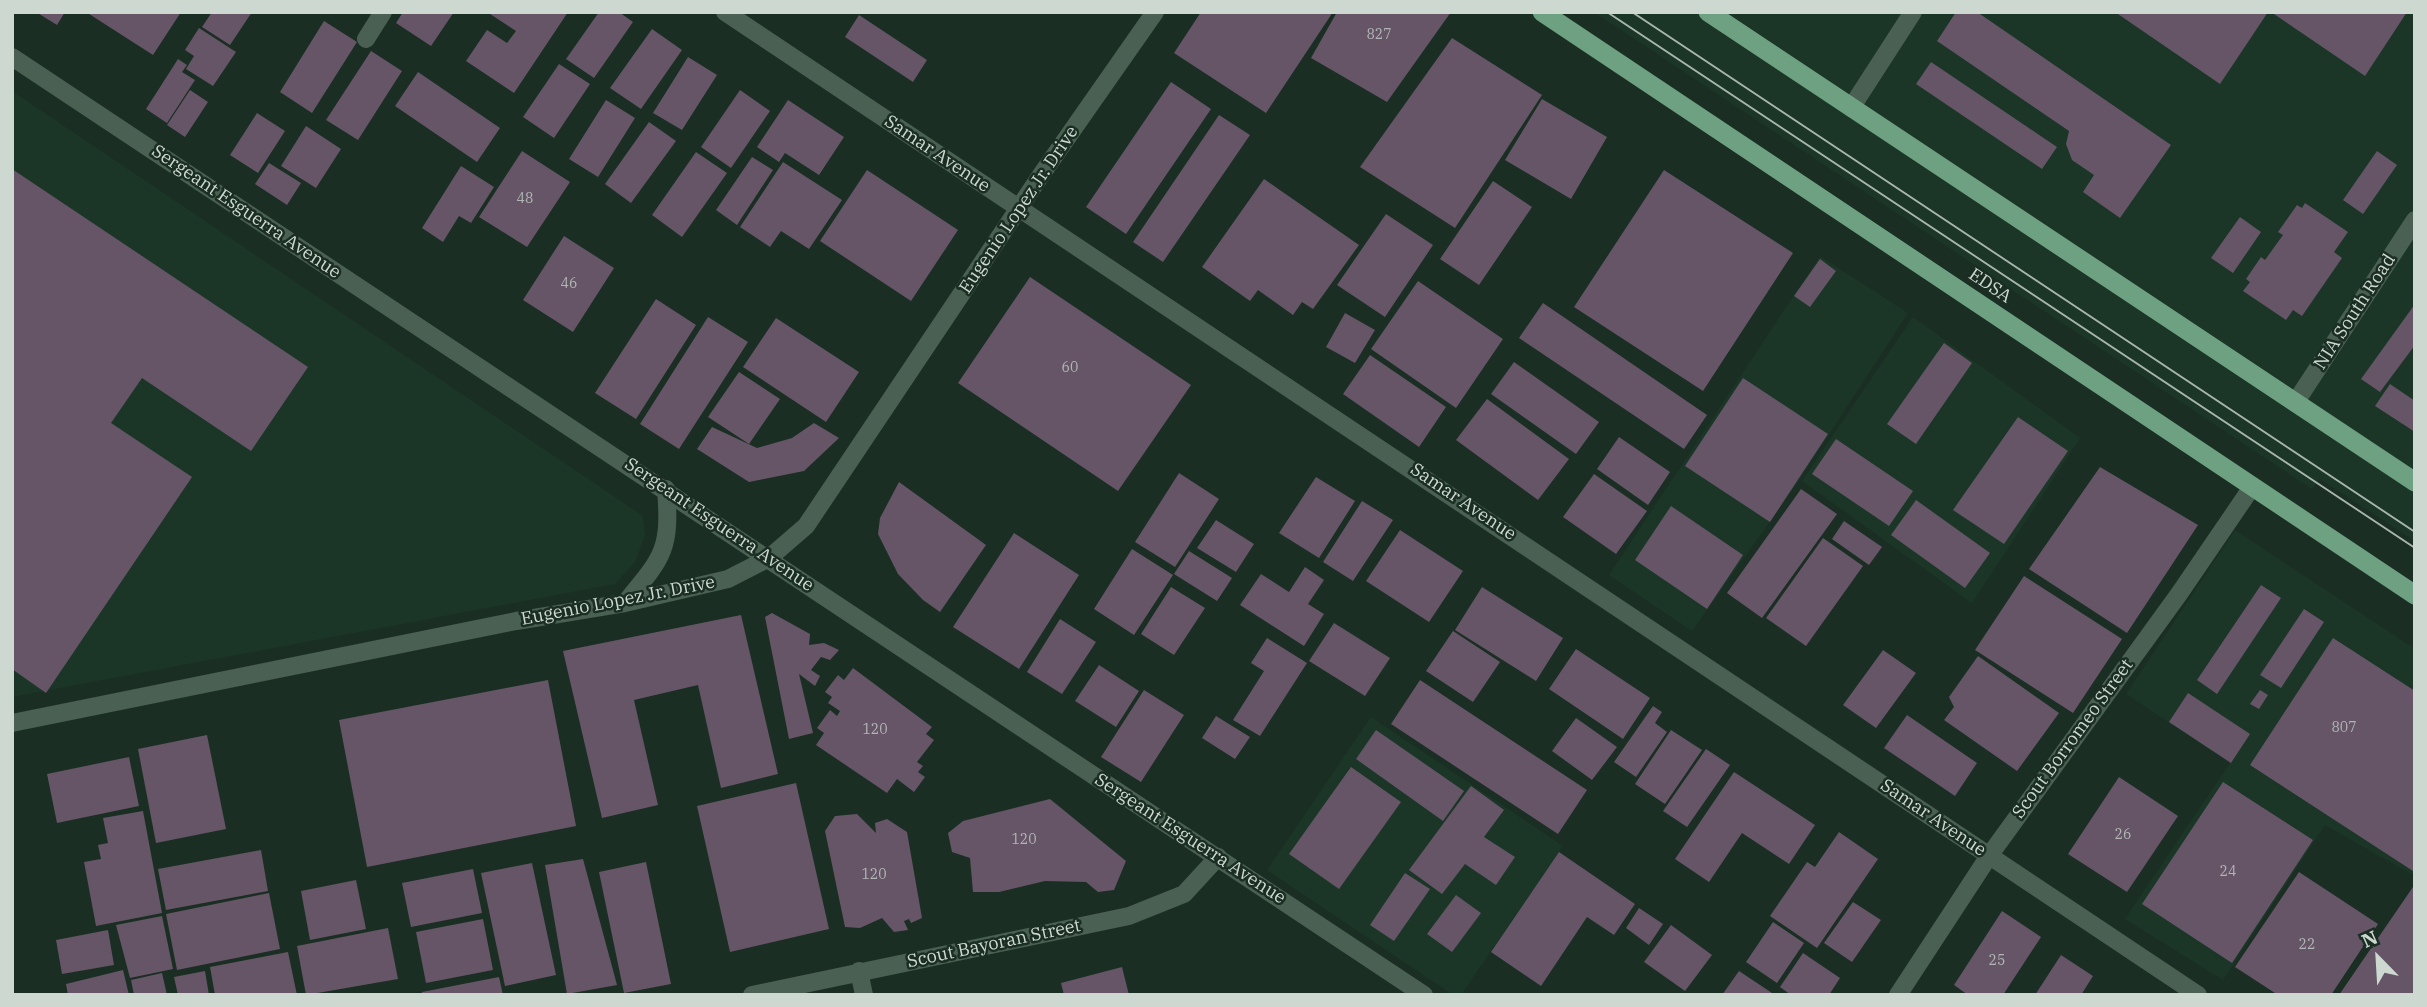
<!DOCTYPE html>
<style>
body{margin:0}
#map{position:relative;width:2427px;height:1007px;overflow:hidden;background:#1b2e23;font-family:"IBM Plex Serif",serif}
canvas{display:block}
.frame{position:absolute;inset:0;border:14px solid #ccd8d0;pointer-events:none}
.north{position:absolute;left:2343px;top:923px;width:70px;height:70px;-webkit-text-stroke:5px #1b2e23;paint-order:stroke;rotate:336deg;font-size:19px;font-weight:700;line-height:28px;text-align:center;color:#ccd8d0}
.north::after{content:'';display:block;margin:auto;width:24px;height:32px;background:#ccd8d0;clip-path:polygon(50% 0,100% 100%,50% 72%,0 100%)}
</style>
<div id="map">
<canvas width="2427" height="1007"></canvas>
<div class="frame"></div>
<div class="north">N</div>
</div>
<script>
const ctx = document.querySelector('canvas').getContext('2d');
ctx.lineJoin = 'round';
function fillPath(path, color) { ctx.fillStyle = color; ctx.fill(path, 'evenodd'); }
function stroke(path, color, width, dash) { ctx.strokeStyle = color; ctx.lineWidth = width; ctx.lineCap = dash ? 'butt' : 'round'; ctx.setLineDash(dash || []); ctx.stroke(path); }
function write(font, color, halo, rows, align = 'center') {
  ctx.font = font + ' "IBM Plex Serif",serif'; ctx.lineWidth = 5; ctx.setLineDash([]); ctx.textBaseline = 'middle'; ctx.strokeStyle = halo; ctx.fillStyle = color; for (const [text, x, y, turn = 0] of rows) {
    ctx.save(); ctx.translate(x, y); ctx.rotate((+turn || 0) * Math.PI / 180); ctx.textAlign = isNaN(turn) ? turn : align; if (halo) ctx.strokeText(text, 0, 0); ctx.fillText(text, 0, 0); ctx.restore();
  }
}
fillPath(new Path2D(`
 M1594,12H2415V541L2320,479L2312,489Z
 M12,91L643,516L645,535L635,562L615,584L12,697Z
 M1820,256L1908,313L1798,482L1692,631L1609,575Z
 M1913,317L2080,438L1972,603L1802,481Z
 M2235,530L2415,649V876L2325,825L2223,980L2125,919L2230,763L2126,694Z
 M1371,717L1563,846L1461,995H1453L1267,870Z`), '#1b3627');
fillPath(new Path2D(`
 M36,12H65L57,25Z
 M86,12H181L153,55Z
 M212,12H252L230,45L202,27Z
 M403,12H454L431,46L396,23Z
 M487,12H568L514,93L466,61L487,30L507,43L516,31Z
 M599,12H619L633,22L594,78L566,59Z
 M1201,12H1333L1266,113L1174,53Z
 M1337,12H1451L1387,102L1311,58Z
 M1956,12H1977L2171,145L2120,218L2083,192L2094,175L2072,160L2066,144L2069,131L1937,41Z
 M2115,12H2268L2220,84Z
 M2271,12H2407L2365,76Z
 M859,15L927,60L913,82L845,37Z
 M324,21L357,42L312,113L280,92Z
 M199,28L236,52L213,86L186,69L194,56L185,50Z
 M652,29L682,50L641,109L610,88Z
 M1452,38L1542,95L1455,228L1360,167Z
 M371,51L402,71L358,140L326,120Z
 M688,57L717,75L682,130L653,113Z
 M178,59L187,65L182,72L195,80L167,123L146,109Z
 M1931,62L2057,147L2042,169L1916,84Z
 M559,64L590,84L554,138L523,117Z
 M418,72L500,128L477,162L395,106Z
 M1171,82L1211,109L1126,234L1086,207Z
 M190,90L208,102L185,137L167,125Z
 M740,90L770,111L731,168L701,147Z
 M1542,99L1607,137L1571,199L1505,160Z
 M606,100L635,118L598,177L569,159Z
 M788,100L844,137L819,175L785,153L779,162L757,147Z
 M257,113L285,131L258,173L230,155Z
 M1219,115L1250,135L1163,262L1133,242Z
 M649,122L676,141L631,203L605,184Z
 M306,126L341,149L316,188L281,166Z
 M522,151L570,182L527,247L479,217Z
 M2377,151L2397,165L2363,214L2343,200Z
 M696,152L727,173L682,237L652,215Z
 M752,157L773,170L737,225L716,210Z
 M783,162L842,200L809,249L781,231L770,247L740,227Z
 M269,163L301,183L287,205L255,184Z
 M461,166L494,187L471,223L459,216L443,242L422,228Z
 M12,169L308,367L251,451L142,378L111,423L192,477L46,693L12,669Z
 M867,170L958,230L911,301L820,241Z
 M1664,170L1793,253L1703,391L1574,307Z
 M1264,179L1359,245L1313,309L1302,302L1293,315L1258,290L1250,301L1202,267Z
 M1493,181L1532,207L1479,285L1440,259Z
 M2305,203L2348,232L2334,252L2342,258L2302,316L2293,310L2286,320L2243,291L2250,282L2246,279L2261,257L2265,260L2283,235L2278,232L2297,205L2302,208Z
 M1386,214L1433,245L1385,317L1337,285Z
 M2240,217L2261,232L2233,273L2211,258Z
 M564,236L614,268L573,332L523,300Z
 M1820,259L1836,271L1810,307L1794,296Z
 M1030,277L1191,385L1118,491L958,383Z
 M1418,281L1503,339L1456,408L1371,349Z
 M656,299L696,325L636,419L595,393Z
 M1543,303L1707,415L1684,449L1519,338Z
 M2415,304V345L2380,392L2361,379Z
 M1345,313L1375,330L1355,363L1326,347Z
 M708,317L748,342L679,449L640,424Z
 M776,318L859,372L826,422L743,367Z
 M1944,343L1972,363L1916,444L1887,424Z
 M1370,355L1446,407L1419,447L1343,394Z
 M1514,362L1599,422L1576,454L1491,394Z
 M739,372L780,399L749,444L708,417Z
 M1743,378L1828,434L1770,522L1685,466Z
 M2390,384L2415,401V432L2375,406Z
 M1487,399L1569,459L1538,500L1456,440Z
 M2018,417L2068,451L2004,544L1953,510Z
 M814,423L839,438L804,471L749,482L697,449L712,427L757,448L792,438Z
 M1619,437L1670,472L1648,505L1597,469Z
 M1836,439L1913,491L1889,526L1812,474Z
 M2100,467L2198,525L2127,633L2029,569Z
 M1179,473L1219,499L1175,567L1135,542Z
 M1594,474L1647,511L1616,554L1563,517Z
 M1316,477L1355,501L1319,558L1279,533Z
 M899,482L986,545L940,612L923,600L898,574L878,534L880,518Z
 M1801,489L1837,514L1762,618L1727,593Z
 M1916,500L1990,553L1965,588L1891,535Z
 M1362,501L1393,520L1353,581L1323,562Z
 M1671,506L1743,555L1707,609L1635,560Z
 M1216,520L1254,544L1236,572L1197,548Z
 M1844,521L1882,547L1869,565L1832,539Z
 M1400,530L1463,571L1429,622L1366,581Z
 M1014,533L1079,575L1019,669L953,627Z
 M1823,538L1863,566L1806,646L1766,618Z
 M1132,549L1173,575L1134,635L1094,609Z
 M1189,551L1232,578L1217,601L1174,574Z
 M1305,567L1324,580L1308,604L1324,614L1304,646L1240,605L1261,574L1289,592Z
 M2024,576L2122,639L2073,713L1975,650Z
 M2261,585L2281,598L2217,694L2197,680Z
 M1171,587L1205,608L1174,655L1141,634Z
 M1482,587L1563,638L1536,681L1455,630Z
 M2304,609L2324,622L2281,688L2260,675Z
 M772,613L810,634L809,645L824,643L839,650L830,660L821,657L811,670L820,676L815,686L799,674L813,733L789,739L765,617Z
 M741,615L778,774L721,788L698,685L634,700L658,805L602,818L563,651Z
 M1060,619L1096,642L1062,694L1027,672Z
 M1334,623L1390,658L1365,696L1309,661Z
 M1453,631L1500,662L1473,702L1426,671Z
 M1267,638L1307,663L1260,736L1233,720L1264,671L1251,663Z
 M2333,638L2415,691L2413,871L2250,765Z
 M1576,649L1650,698L1623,739L1549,689Z
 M1883,650L1916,673L1876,728L1843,705Z
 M1978,656L2059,713L2017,771L1944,720L1954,707L1949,697Z
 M1099,665L1139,691L1116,727L1075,701Z
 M853,668L932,727L926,734L934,740L917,762L923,766L918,772L925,777L914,792L897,779L887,793L816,745L824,733L817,728L830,710L837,716L840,711L828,703L832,697L825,692L838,675L844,680Z
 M548,680L576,826L367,867L339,720Z
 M1420,680L1587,790L1558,834L1391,724Z
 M1144,690L1184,715L1141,782L1101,757Z
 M2260,690L2268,695L2259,709L2250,704Z
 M2188,693L2250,734L2231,763L2169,722Z
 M1653,706L1662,712L1655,723L1667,732L1636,777L1614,762Z
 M1907,715L1977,763L1955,796L1884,748Z
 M1216,716L1250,737L1235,759L1202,738Z
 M1576,718L1617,747L1592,780L1552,751Z
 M1376,730L1464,791L1443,821L1356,759Z
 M1671,730L1702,750L1665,804L1635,784Z
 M207,735L226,829L156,843L138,749Z
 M1706,749L1730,765L1687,827L1663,811Z
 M129,757L139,806L57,823L47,774Z
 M1351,767L1401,802L1339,889L1289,854Z
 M1734,772L1815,825L1789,864L1742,833L1709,882L1675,859Z
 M2119,777L2178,816L2127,892L2068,854Z
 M2223,782L2313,840L2232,963L2142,904Z
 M796,783L829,929L730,952L697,806Z
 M1471,786L1504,810L1484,837L1515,857L1496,885L1465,864L1442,894L1409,870Z
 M1050,799L1126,861L1114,890L1098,892L1086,882L1045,881L999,892H973L970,858L952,852L948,833L963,821Z
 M143,811L162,913L96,926L84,862L101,859L98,845L108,843L103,818Z
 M857,814L876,833L875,823L887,819L907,832L922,918L911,923L909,919L904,921L908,930L894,932L882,918L860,928L845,927L825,831L835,816Z
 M1839,832L1878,859L1817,948L1770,916L1807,862L1815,867Z
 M261,850L268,891L166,910L158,869Z
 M1559,852L1635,904L1614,935L1587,917L1541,986L1491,952Z
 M583,859L617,985L567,994L545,865Z
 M646,862L671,984L624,993L599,872Z
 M532,863L556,975L505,986L481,873Z
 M473,869L482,913L411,927L402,883Z
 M2299,872L2378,924L2331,995H2278L2235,967Z
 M1405,873L1430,889L1394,941L1370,925Z
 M356,880L366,929L310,940L301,891Z
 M2415,884V995H2339Z
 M269,893L280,949L177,970L166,914Z
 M1456,895L1481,913L1452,952L1427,934Z
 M1853,902L1881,920L1852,962L1824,943Z
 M1639,908L1663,924L1649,945L1626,928Z
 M2002,911L2041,937L2003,995H1968L1954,985Z
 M162,916L173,969L130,978L116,925Z
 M483,919L493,970L426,983L416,932Z
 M1773,922L1804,943L1777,983L1746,962Z
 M1671,925L1712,955L1685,991L1644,962Z
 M388,928L398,979L306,995L297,946Z
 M108,930L114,965L62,974L56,940Z
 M288,952L297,995H215L210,967Z
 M1803,953L1840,978L1829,995H1791L1780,987Z
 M2061,955L2093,976L2081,995H2035Z
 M1122,967L1129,995H1064L1061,983Z
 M123,970L129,995H68L66,984Z
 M205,971L209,995H178L174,977Z
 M1739,971L1775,995H1722Z
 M162,973L167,995H134L131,980Z
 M499,977L503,995H422V992Z`), '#655566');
stroke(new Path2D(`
 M725,12L2198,995
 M366,39L383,12
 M1851,108L1913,12
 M2295,403L2415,220
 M859,971L864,995
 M752,995L1129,916L1184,894L1218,857`), '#4a6052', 18);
stroke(new Path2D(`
 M12,57L1424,995
 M625,603C663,557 671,550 666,489
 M12,723L516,621L625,603L728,579L769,558L806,526L1041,175L1155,12
 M1898,995L1989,856L2179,594L2252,487`), '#4a6052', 18);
stroke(new Path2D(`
 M1542,12L2415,595
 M1708,12L2415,482`), '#6ea082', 19);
stroke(new Path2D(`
 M1607,12L2415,548
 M1632,12L2415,532`), '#a8b6ad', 2);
write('14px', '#b2b7b6', null, [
 ["827",1379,35],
 ["48",525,199],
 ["46",569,284],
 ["60",1070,368],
 ["807",2344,728],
 ["120",875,730],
 ["26",2123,835],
 ["120",1024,840],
 ["24",2228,872],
 ["120",874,875],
 ["22",2307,945],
 ["25",1997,961]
]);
write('18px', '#ccd8d0', '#1b2e23', [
 ["Samar Avenue",937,154,34],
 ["Eugenio Lopez Jr. Drive",1019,210,-56],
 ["Sergeant Esguerra Avenue",246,212,34],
 ["EDSA",1990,286,34],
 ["NIA South Road",2355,312,-57],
 ["Samar Avenue",1463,502,34],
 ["Sergeant Esguerra Avenue",719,525,34],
 ["Eugenio Lopez Jr. Drive",618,601,-11],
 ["Scout Borromeo Street",2073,739,-54],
 ["Samar Avenue",1933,818,34],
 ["Sergeant Esguerra Avenue",1190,839,33],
 ["Scout Bayoran Street",994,944,-12]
]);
</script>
